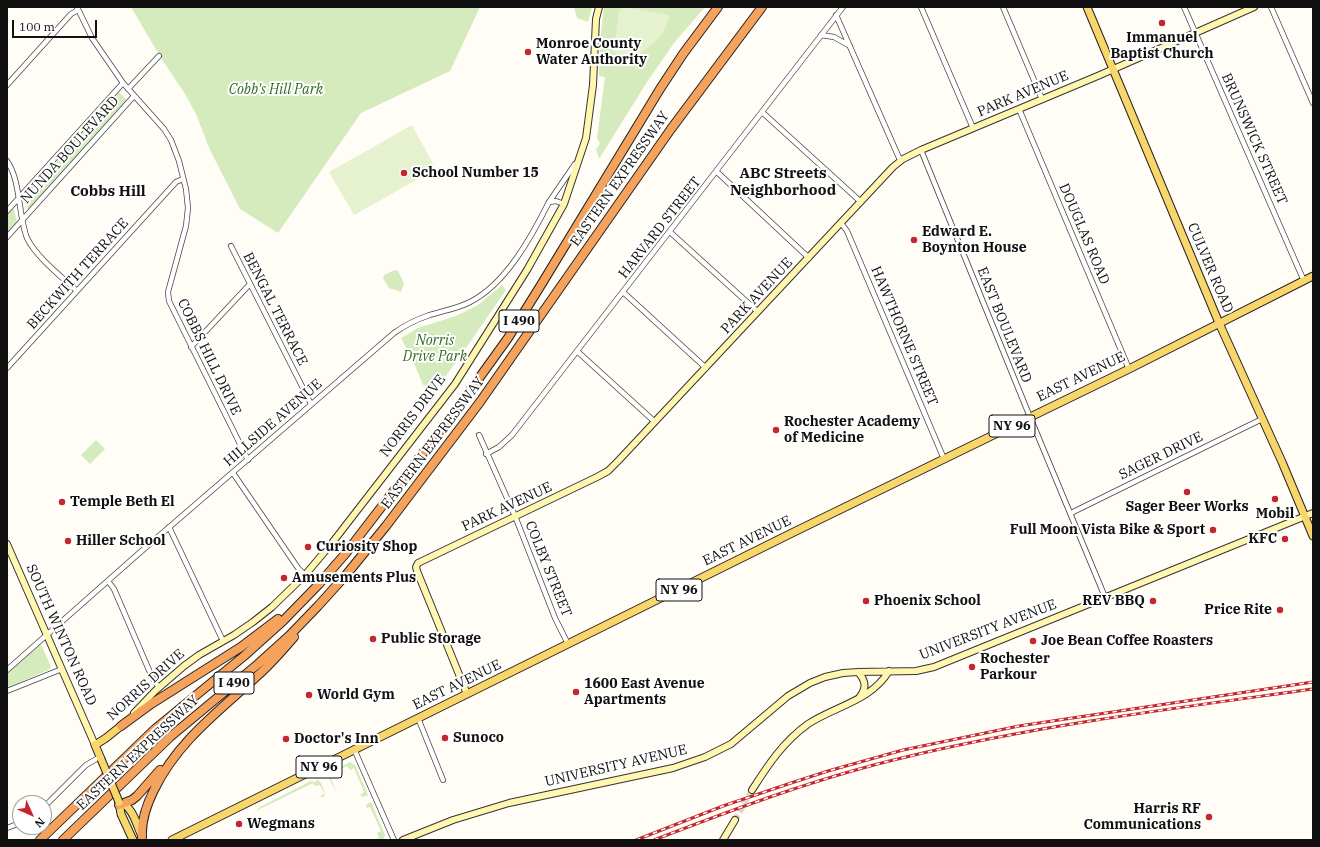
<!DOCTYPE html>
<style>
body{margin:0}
#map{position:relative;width:1320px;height:847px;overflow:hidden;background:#fffdf5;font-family:"IBM Plex Serif",serif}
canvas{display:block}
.frame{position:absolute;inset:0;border:8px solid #111;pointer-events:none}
.north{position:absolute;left:12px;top:795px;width:40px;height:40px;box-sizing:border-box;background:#fff;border:1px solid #a0a0a0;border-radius:50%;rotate:135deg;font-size:11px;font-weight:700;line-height:16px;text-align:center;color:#111}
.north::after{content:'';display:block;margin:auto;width:14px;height:18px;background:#c4262e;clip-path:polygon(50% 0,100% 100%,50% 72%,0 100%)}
.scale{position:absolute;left:12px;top:20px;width:85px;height:18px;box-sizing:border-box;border:2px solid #111;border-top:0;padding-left:5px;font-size:12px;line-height:14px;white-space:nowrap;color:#111;-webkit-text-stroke:3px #fff;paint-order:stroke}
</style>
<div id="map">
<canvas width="1320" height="847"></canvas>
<div class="frame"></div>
<div class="north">N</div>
<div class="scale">100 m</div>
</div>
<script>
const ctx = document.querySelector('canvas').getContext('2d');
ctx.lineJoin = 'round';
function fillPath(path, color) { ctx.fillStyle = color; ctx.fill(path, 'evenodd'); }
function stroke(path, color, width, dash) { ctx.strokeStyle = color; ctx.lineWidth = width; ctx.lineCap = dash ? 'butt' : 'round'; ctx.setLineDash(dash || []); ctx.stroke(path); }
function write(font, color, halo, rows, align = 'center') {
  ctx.font = font + ' "IBM Plex Serif",serif'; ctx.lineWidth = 4; ctx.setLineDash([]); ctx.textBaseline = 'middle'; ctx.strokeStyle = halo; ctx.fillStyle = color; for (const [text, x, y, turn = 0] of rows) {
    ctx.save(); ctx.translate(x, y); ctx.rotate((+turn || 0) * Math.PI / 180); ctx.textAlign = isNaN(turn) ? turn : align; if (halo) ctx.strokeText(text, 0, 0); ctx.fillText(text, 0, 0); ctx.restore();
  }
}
fillPath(new Path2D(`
 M131,7H480L450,71L361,113L278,233L240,209L210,150L196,114L185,94L161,58Z
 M574,7H592L588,22L577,18Z
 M604,7H705L674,43L647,82L599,159L596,149L600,144L597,138L605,77L599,76L601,32Z
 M119,92L127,100L28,210L26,195Z
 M12,209H14L17,223L7,233V215Z
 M395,270L398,271L404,283L401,292L389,288L383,278L384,275Z
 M502,285L506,290L466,348L438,387L423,385L414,363L401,338L418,328L456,316L478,305Z
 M96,440L105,449L90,464L81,455Z
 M41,644L51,667L48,670L7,688V673L39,645Z
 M350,762L355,765L368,795L363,797L360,795L364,792L354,768L350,770L347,766L333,773L334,777L331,779L337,793L327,775L329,773Z
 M317,779C321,781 326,792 324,797H320L324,793L320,785L315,786L313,783L258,810L259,814L257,810L260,807L311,781L316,782Z
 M371,802L385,835L383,840H374L379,838L377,833L381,831L370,807L367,808L366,807L367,804Z`), '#d5ebbd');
fillPath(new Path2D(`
 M624,7L670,15C665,31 659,42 644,50C639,54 633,56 626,55C622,55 618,53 614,52L619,10Z
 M412,125L436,169L354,215L329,172Z`), '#e6f2cf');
stroke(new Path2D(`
 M735,820L752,790`), '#dbdad3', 6, [6, 3]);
const street = new Path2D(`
 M77,7L92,38L123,83L164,129L171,140L179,161L186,189L188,208L186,226L168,292L169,301L248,460
 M921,7L973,128
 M1003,7L1042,99
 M1184,7L1304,281
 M1271,7L1313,103
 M836,15L900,160
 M821,35L834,37L850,46
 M7,85L71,14L78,10
 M128,89L159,56
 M1019,109L1129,369
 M762,112L861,202
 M921,150L1030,417L1105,597
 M7,161C21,181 18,215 27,238C36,257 62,277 77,291
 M717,172L809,258
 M549,202L575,164
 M7,211L123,83
 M841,223L847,231L944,459
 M670,232L758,312
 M7,237L134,96
 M231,246L311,404
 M623,292L706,368
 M191,347L250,284
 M578,352L655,422
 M7,368L176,182L183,179
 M479,435L515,516L555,618L568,644
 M486,454L499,447L512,435L843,7
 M233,473L298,568L305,575
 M1071,513L1262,419
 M169,527L223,641
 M108,581L114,589L152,677L159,688
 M7,670L137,555L394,333C404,326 415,320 427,316C441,311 457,309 470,302C506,284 532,236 549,202L556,201L564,204
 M7,691L62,669
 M418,718L443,780
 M354,749L394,840
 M44,807L86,765L100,757
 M7,828L20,823`);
const secondary = new Path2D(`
 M7,544L95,745
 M858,672C866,681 867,688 859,698
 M467,694L417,571L416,567L418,563L597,477L608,471L619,460L893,167L903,159L921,150L1100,75L1254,7
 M134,713L155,691L184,666L199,655L234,635L253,622L272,607L305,575L332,543L455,384L527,270L564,204L586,138L593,85L596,19L599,7
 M752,790C768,765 783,742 808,724C835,706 871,701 889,671
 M403,840L453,820L509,803L673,768L705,757L731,744L788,696L810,683L825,677L843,673L858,672L916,671L934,667L1313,513
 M723,840L735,820`);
const primary = new Path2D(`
 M1087,7L1219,323L1282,462L1313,536
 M101,759L95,745L106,738L121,726
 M133,840L121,814L119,802C133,806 136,824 142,836
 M172,840L796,531L1129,369L1313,276`);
const highway = new Path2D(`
 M121,726L151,704L241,647L278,619
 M119,805L132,800L137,796L160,770
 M142,837C141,820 147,804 154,790C177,742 218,712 256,677C270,665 282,651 294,637
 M40,840L155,729L244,656L283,621L319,584L346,553L459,406L508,338L541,285L660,89L683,54L718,7
 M63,840L170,737L258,664L289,636L318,606L346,575L386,526L480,402L671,129L762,7`);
stroke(street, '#444', 6);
stroke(secondary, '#333', 8);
stroke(primary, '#222', 9);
stroke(highway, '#222', 10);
stroke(street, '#fff', 4.5);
stroke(secondary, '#fff6b0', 6);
stroke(primary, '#f9d66b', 7);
stroke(highway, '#f5a25d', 8);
const rail = new Path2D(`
 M636,840L723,806L791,783L828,771L903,750L1019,726L1313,682
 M654,840C737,808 820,777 906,757C1040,725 1177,708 1313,689`);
stroke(rail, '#c4262e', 3);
stroke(rail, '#fff', 1.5, [4.5]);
const primaryBridge = new Path2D(`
 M101,759L119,802`);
stroke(primaryBridge, '#222', 9, []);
stroke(primaryBridge, '#f9d66b', 7);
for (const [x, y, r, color] of [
 [1162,23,4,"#c4262e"],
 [528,52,4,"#c4262e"],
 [404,173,4,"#c4262e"],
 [914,240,4,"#c4262e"],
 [776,430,4,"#c4262e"],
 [1187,492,4,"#c4262e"],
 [1275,499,4,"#c4262e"],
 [62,502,4,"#c4262e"],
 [1213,530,4,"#c4262e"],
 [1285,539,4,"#c4262e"],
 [68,541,4,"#c4262e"],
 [308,547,4,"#c4262e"],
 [284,578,4,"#c4262e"],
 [866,601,4,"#c4262e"],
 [1153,601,4,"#c4262e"],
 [1280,610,4,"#c4262e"],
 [373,639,4,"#c4262e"],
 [1033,641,4,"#c4262e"],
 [972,667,4,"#c4262e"],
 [576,692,4,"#c4262e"],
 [309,695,4,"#c4262e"],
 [445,738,4,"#c4262e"],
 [286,739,4,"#c4262e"],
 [1209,817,4,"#c4262e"],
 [239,824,4,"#c4262e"]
]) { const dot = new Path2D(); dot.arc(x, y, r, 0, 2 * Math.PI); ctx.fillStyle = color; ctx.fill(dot); stroke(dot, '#fff', 1.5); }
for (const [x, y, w] of [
 [519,321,40],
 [1012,426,46],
 [679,590,46],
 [234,683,40],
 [319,767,46]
]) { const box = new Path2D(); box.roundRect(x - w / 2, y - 11, w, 22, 3); ctx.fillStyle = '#fff'; ctx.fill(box); stroke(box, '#111', 1); }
write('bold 13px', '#111', null, [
 ["I 490",519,321],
 ["NY 96",1012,426],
 ["NY 96",679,590],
 ["I 490",234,683],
 ["NY 96",319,767]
]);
write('bold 14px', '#111', '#fff', [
 ["Immanuel",1162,38,"center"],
 ["Baptist Church",1162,54,"center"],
 ["Monroe County",536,44],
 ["Water Authority",536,60],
 ["School Number 15",412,173],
 ["Edward E.",922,232],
 ["Boynton House",922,248],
 ["Rochester Academy",784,422],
 ["of Medicine",784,438],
 ["Temple Beth El",70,502],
 ["Sager Beer Works",1187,507,"center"],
 ["Mobil",1275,514,"center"],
 ["Full Moon Vista Bike & Sport",1205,530,"right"],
 ["KFC",1277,539,"right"],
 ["Hiller School",76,541],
 ["Curiosity Shop",316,547],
 ["Amusements Plus",292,578],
 ["Phoenix School",874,601],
 ["REV BBQ",1145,601,"right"],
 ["Price Rite",1272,610,"right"],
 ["Public Storage",381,639],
 ["Joe Bean Coffee Roasters",1041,641],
 ["Rochester",980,659],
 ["Parkour",980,675],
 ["1600 East Avenue",584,684],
 ["Apartments",584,700],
 ["World Gym",317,695],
 ["Sunoco",453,738],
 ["Doctor's Inn",294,739],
 ["Harris RF",1201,809,"right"],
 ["Communications",1201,825,"right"],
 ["Wegmans",247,824]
], 'left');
write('italic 14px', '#2f6b1f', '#fff', [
 ["Cobb's Hill Park",276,90],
 ["Norris",435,341],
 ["Drive Park",435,357]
]);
write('14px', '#111', '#fff', [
 ["PARK AVENUE",1023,94,-23],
 ["BRUNSWICK STREET",1254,139,66],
 ["NUNDA BOULEVARD",70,150,-48],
 ["EASTERN EXPRESSWAY",620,179,-55],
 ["HARVARD STREET",660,228,-52],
 ["DOUGLAS ROAD",1084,234,67],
 ["CULVER ROAD",1210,268,67],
 ["BECKWITH TERRACE",78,274,-48],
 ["PARK AVENUE",757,296,-47],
 ["BENGAL TERRACE",275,309,63],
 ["EAST BOULEVARD",1004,325,68],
 ["HAWTHORNE STREET",904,336,67],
 ["COBBS HILL DRIVE",209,357,64],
 ["EAST AVENUE",1081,377,-26],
 ["NORRIS DRIVE",413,416,-53],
 ["HILLSIDE AVENUE",273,423,-41],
 ["EASTERN EXPRESSWAY",433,443,-53],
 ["SAGER DRIVE",1161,456,-26],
 ["PARK AVENUE",507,507,-25],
 ["EAST AVENUE",747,541,-26],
 ["COLBY STREET",548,569,68],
 ["UNIVERSITY AVENUE",988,630,-21],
 ["SOUTH WINTON ROAD",61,635,66],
 ["NORRIS DRIVE",146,685,-42],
 ["EAST AVENUE",457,685,-26],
 ["EASTERN EXPRESSWAY",138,753,-43],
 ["UNIVERSITY AVENUE",616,766,-13]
]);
write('bold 15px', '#111', '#fff', [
 ["ABC Streets",783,174],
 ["Neighborhood",783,191],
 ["Cobbs Hill",108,192]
]);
</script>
